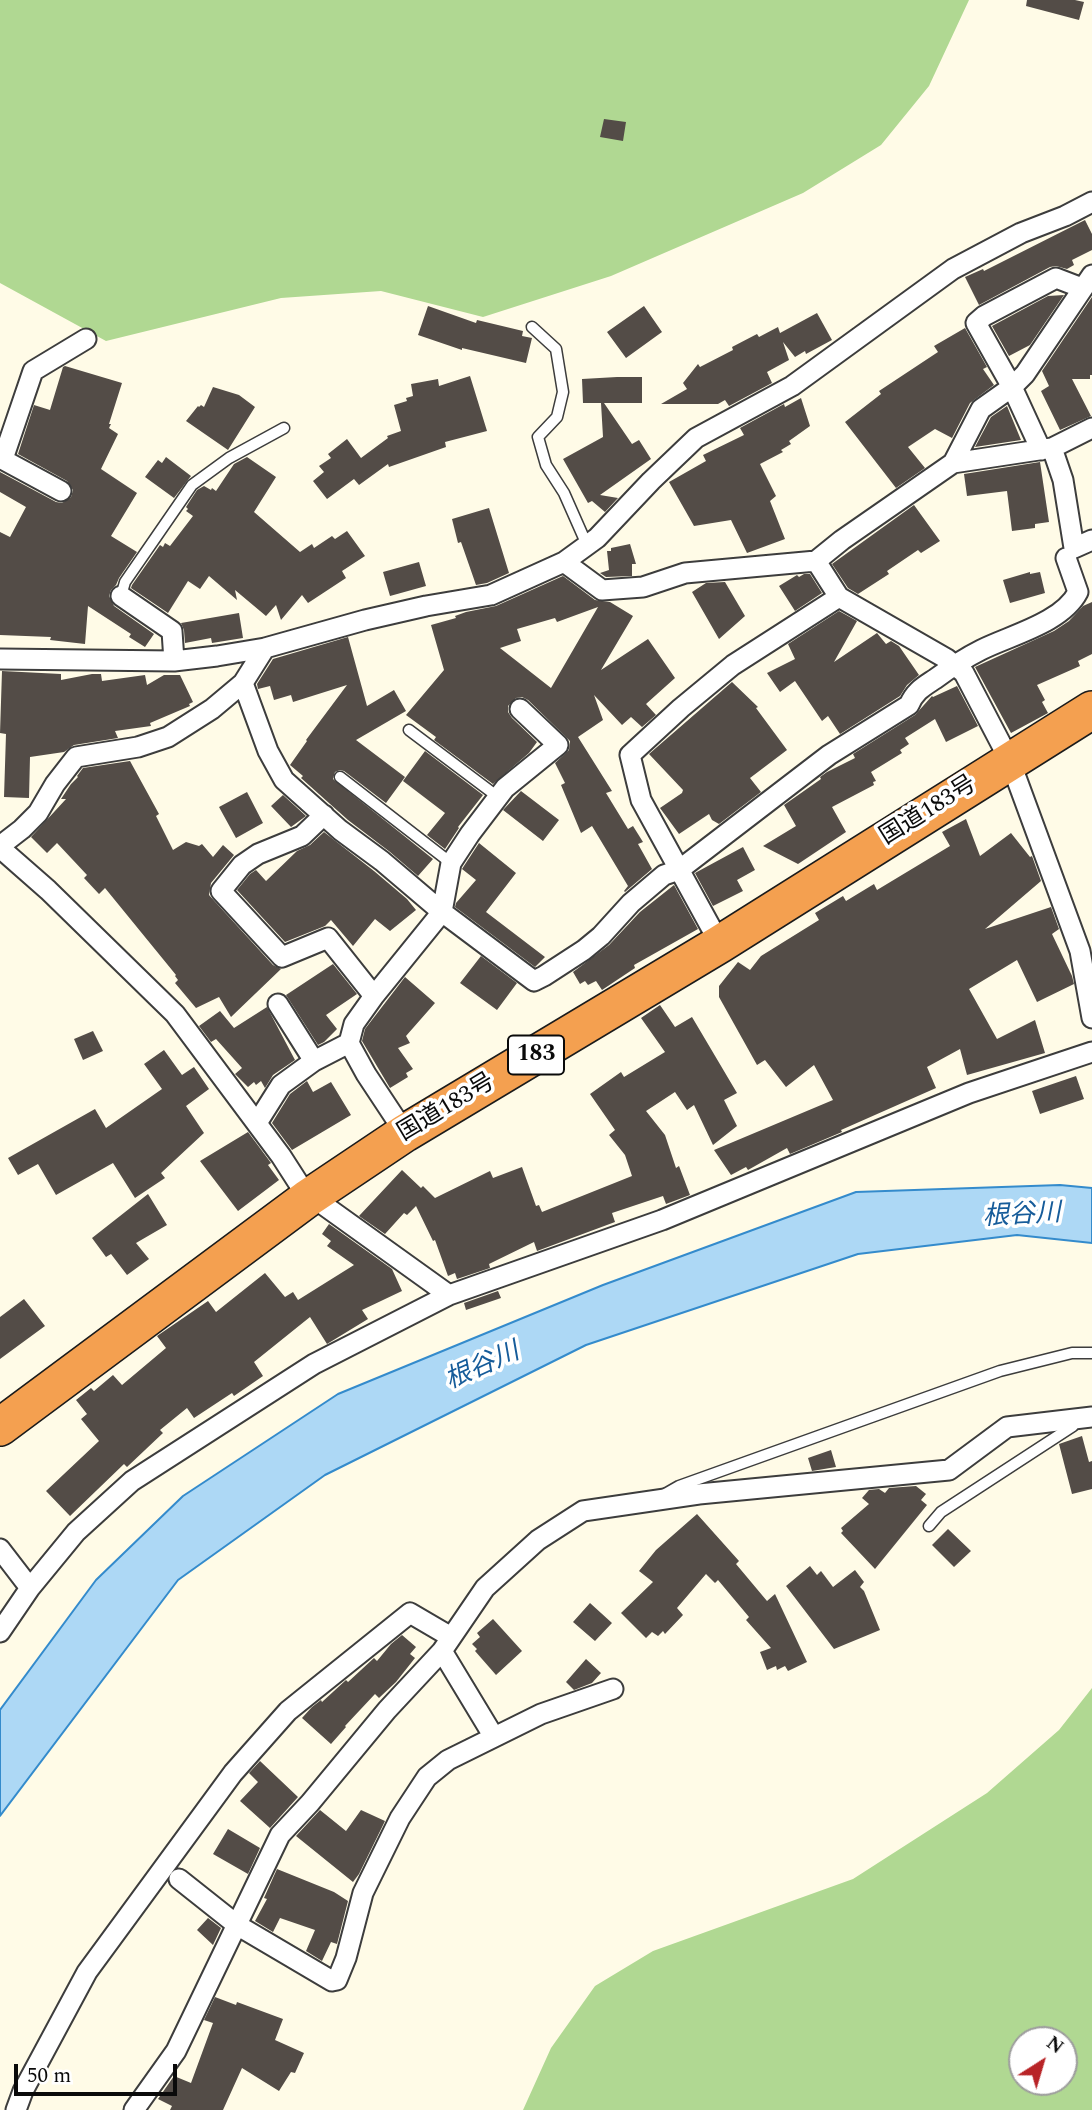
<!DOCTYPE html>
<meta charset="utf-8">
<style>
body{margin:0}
#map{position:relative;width:1092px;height:2110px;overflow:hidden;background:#fffbe7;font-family:Spectral,serif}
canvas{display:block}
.north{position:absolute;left:1008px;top:2026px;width:70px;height:70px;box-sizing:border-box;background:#fff;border:2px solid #9d9d9d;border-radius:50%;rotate:37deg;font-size:19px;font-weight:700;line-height:28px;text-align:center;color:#0a0a0a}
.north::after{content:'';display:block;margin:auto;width:24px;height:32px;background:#b82427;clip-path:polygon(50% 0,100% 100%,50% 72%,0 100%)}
.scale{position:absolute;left:14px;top:2064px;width:163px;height:32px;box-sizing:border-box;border:4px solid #0a0a0a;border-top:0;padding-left:9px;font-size:21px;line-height:24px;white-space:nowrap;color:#0a0a0a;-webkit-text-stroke:5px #fff;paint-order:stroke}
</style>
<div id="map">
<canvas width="1092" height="2110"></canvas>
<div class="north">N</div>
<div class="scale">50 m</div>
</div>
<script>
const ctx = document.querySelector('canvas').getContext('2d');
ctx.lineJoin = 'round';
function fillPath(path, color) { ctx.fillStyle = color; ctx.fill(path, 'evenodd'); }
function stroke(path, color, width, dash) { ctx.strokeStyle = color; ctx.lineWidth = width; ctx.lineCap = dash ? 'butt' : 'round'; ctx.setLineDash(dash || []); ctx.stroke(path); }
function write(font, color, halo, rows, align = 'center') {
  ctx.font = font + ' Spectral,"Noto Sans JP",serif'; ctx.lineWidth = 7; ctx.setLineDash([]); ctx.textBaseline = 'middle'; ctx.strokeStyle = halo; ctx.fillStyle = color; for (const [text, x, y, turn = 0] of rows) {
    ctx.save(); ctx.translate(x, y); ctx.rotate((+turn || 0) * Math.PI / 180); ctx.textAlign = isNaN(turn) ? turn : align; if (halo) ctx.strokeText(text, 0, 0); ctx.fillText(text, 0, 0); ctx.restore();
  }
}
fillPath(new Path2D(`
 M0,0H969L929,86L881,145L803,193L611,276L483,317L381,291L281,298L106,341L0,283Z
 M1092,1688V2110H523L551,2048L595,1986L653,1951L853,1879L987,1793L1059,1730ZM1064,2040V2082H1022V2040Z`), '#b0d892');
const water = new Path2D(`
 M1060,1185L1092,1188V1243L1017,1235L858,1254L586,1345L325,1475L178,1580L0,1816V1710L96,1580L183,1496L338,1394L603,1285L856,1192Z`);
fillPath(water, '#add8f5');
stroke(water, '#348bcc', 2);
fillPath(new Path2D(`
 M1027,0H1075L1084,2L1079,20L1026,6Z
 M604,119L626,122L623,141L600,137Z
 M1085,220L1092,234V250L1072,260L1074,265L1067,269L1056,266L1050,267L979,305L965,277L983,269L984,271Z
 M1064,295L1030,345L1009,356L992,326L1048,296Z
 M1092,297V375H1090V379H1072L1091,416L1060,430L1041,391L1049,386L1042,371Z
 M428,306L476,323L477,320L523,331L522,336L532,338L526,363L462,348V350L418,335Z
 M644,306L662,332L626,358L607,332Z
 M817,313L832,340L806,354L805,351L795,357L783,342L789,360L767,372L772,383L729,406L725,400L718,404H661L687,389L683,383L698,364L700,367L733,350L732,347L757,334L759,337L778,327L780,333Z
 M965,328L987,367L983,369L994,385L970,403L952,438L935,429L908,447L925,468L896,488L845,422L881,394L879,391L938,352L934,346Z
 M65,366L122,383L109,424H111L109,428L118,434L101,469L137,493L111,536L137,552L119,578L116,585L111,590L109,596L114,606L154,634L145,647L129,637L131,634L88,606L85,644L50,640L51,637L0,635V532L10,537L26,507L0,492V472L56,502L62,503L71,497L73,490L67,481L18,454L34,405L50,410L63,367Z
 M470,376L487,431L445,442L446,447L389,467L388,464L359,485L354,479L327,499L313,481L324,472L319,466L331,458L328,454L347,439L361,458L388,438L387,436L401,431L394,405L407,401L406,398L413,396L411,384L438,379L439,386Z
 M617,377H642V403H604L632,444L639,440L651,459L600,495L618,498L605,512L592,501L588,503L563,459L603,437L601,403H583L582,379Z
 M213,387L239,395L255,407L228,450L186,421L198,406L199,407L201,405L204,407Z
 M801,398L810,426L789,441L791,444L781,450L783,452L760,464L776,496L770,501L785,539L747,553L731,520L694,526L669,482L706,461L703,455L744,435L740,428L784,404L785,407Z
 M1007,406L1021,440L975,447L991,417Z
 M166,457L191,476L174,498L145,477L158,460L162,463Z
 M247,457L276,477L254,512L300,552L312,544L314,548L332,536L335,539L347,531L365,556L342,571L346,578L308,603L302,595L281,620L276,605L266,616L235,590L237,600L209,576L200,589L188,581L168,613L131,588L132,585L160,545L163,547L165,543L170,546L193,516L186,511L188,509L186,507L197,490L204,486L211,490L212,488L216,491L234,464Z
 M1040,462L1049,522L1035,524V528L1012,531L1007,491L967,496L964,474Z
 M914,505L940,541L921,553L918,550L887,571L889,574L858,594L848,588L832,564Z
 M489,508L509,573L487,583L476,585L461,542L458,543L452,519Z
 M630,544L636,564H632V576L606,577L600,573L609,570L607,551H611V548Z
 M419,562L426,586L390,596L383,572Z
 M1030,572V574L1040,572L1045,593L1010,603L1003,580Z
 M804,574H810L822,593L795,611L779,586L797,575L799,577Z
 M563,576L595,600L610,602L633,616L601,670L648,639L675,678L646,704L656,715L642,727L631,717L622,725L594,695L603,720L578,737L612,791L606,793L628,829L633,826L643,842L638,844L652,869L625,892L624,891L628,886L592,826L581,833L561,785L565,783L555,763L569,750L570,741L528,700L522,697L516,698L508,706V712L512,718L537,742L529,753L493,784L434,740L436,737L406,715L444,670L431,625L456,618L455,616L466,612L496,606ZM598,607L551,688L500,648L521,641L517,629L555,618L557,622Z
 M725,582L745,616L719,639L692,592L706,583Z
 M1092,602V654L1078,661L1080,666L1037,685L1045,700L1042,702L1048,713L1011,733L975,667L1054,631L1069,621L1083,606Z
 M839,611L857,621L834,662L877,633L886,644L891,641L899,646L919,675L907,685L900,696L840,734L828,716L822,721L795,681L780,692L767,673L795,659L788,644Z
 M239,613L243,638L212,643L211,638L185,643L184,630L181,623Z
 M348,637L367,706L394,690L406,711L356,740L405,777L386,803L344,771L340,770L335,772L333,779L433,859L418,876L390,852L348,820L301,778L303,776L290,765L307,741L306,740L347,685L293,702L291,695L274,700L270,686L258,689L257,684L273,659Z
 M2,671L61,674V680L92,674H101L102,681L145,675L147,685L164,675H180L193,702L189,704L190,706L150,723L151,726L115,731L118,738L74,745L64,752L30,757L29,798L4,797L6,734L0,733Z
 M732,682L758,707L756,708L787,750L750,778L761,792L719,824L712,820L709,814L679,834L660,808L682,793L683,790L649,754Z
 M957,686L978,726L946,742L935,719L905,738L909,744L900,750L902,753L871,772L876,781L873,782L874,785L832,807L846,832L798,864L763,846L796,826L784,805L821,779L820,777L827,772L855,758L853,754L915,715L932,696L933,697Z
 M425,751L483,795L458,827L459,828L445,849L427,835L445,813L403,781Z
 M130,761L159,814L156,816L173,850L186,842L199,846L202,844L213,857L223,845L234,855L211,883L209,895L273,965L281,969L231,1017L219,997L196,1008L175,983L178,980L175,976L176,975L105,888L99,894L84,878L87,875L57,843L47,853L31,837L66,799H61L71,784L78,777L77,776L83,768Z
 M521,791L559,820L543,841L503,810Z
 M247,792L263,823L236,838L219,807Z
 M283,795L306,816L291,827L271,806Z
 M966,819L980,856L1011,833L1030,857L1032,856L1041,881L985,929L1051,907L1059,929L1052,934L1072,976L1074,984L1037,1002L1017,960L969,989L997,1039L1035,1020L1045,1053L967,1075L960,1049L927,1067L936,1088L841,1130L842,1132L790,1154L787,1148L748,1170L746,1167L731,1175L714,1150L833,1100L814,1065L786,1087L765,1060L757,1065L719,997V986L738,962L750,970L761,956L819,920L815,913L843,896L846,901L874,884L877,890L950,846L942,832Z
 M324,832L374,871L407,899L416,910L390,931L375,919L353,946L331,920L325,926L285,942L237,890L250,874L256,870L266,881L297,851L310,845Z
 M479,843L516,873L486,912L545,957L535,967L455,907L456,903L476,880L462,869Z
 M743,847L755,870L737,880L743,891L713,906L695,873Z
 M674,885L698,929L634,965L635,968L602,990L596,981L588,985L585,981L580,984L573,972L609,945L640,912Z
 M481,956L517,983L497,1010L460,983Z
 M333,964L357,994L326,1015L337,1029L324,1042L318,1045L286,995Z
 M405,977L435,1003L406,1036L410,1043L398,1048L413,1069L406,1073L408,1077L390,1088L362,1041L365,1029Z
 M660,1005L675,1027L692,1017L737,1093L724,1100L737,1126L713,1145L694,1105L687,1110L675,1092L646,1111L665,1135L676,1168L679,1166L690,1195L666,1204L663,1196L612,1213L615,1222L537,1251L534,1242L489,1264L490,1268L457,1279L455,1273L448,1276L435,1240L433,1241L416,1206L407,1215L404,1213L385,1234L359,1216L402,1170L421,1188L423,1186L435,1198L490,1171L493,1178L522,1167L536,1206L539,1205L542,1212L632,1176L625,1155L609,1135L615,1130L590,1094L621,1072L624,1077L665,1052L641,1018Z
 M267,1007L295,1060L273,1075L265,1088L261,1081L256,1085L254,1082L248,1087L235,1074L242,1068L216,1039L211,1042L199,1026L220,1011L234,1028Z
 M93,1031L103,1051L83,1060L74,1039Z
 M164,1050L182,1075L194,1067L209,1089L186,1106L204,1133L161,1173L165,1178L135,1198L113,1163L56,1195L38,1164L18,1175L8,1158L95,1109L106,1128L162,1089L144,1064Z
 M1076,1076L1084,1099L1040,1114L1032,1091Z
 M307,1081L313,1092L331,1082L351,1115L292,1150L272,1123L290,1094Z
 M248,1132L271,1163L268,1165L279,1180L238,1211L200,1161Z
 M148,1194L167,1225L136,1243L149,1259L127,1275L111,1254L106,1257L92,1238Z
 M329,1224L392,1269L402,1291L362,1310L368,1319L327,1344L310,1317L254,1362L263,1376L234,1396L232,1393L194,1418L187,1408L160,1430L163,1433L127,1467L124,1464L70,1516L46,1491L99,1441L81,1419L87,1414L76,1400L91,1388L94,1391L113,1375L122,1385L166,1348L157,1336L208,1301L216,1312L265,1273L285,1297L293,1292L298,1300L354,1265L327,1246L331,1241L322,1234Z
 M498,1291L501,1298L466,1310L464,1303Z
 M24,1299L45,1326L0,1359V1317Z
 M1082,1436L1089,1462L1092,1461V1489L1072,1494L1059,1444Z
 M831,1450L836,1467L812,1471L808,1458Z
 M916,1486L926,1494L921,1500L927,1505L875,1569L841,1533L843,1531L841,1528L869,1504L862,1498L869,1490L879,1489L885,1493L889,1488Z
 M697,1514L739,1561L736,1564L767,1601L775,1594L807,1662L788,1671L785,1666L777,1670L776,1666L767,1670L760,1652L771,1648L746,1620L749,1617L718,1580L715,1583L706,1574L677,1608L683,1615L665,1634L663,1631L658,1636L652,1632L646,1638L621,1613L653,1582L639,1571L656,1550Z
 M948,1529L971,1551L954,1567L932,1545Z
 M810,1566L817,1575L821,1571L833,1587L855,1570L864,1582L860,1587L864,1591L880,1630L834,1649L786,1586Z
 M590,1603L612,1623L595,1641L573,1622Z
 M493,1619L522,1651L496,1675L475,1651L477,1649L472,1644L480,1637L477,1633Z
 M402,1635L416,1647L410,1654L415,1658L396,1682L379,1698L375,1694L345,1726L346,1727L331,1744L302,1718L312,1707L321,1700L322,1702L346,1680L348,1682L374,1658L377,1661L391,1644Z
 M586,1659L601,1673L592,1683L574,1690L566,1682Z
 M260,1761L298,1797L270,1828L240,1801L258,1782L249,1773Z
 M320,1810L346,1831L361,1810L385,1821L359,1874L353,1882L296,1836Z
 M228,1829L260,1848L248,1874L213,1854Z
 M277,1869L334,1892L348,1901L337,1944L331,1942L322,1961L306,1951L315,1930L280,1918L273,1932L255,1921L267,1899L264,1898Z
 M208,1918L221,1928L213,1945L197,1930Z
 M215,1997L236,2005L237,2002L283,2019L275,2040L304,2053L295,2073L291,2072L279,2091L242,2068L223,2110H170L172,2106L158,2099L174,2076L191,2083L213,2023L204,2020Z`), '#534c47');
const lane = new Path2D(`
 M532,327L556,349L563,392L557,417L538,437L546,465L564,493L587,545
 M121,596L125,582L192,485L229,458L284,428
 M409,730L498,797
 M340,777L451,863
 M665,1494L679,1486L1000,1371L1072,1353H1092
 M929,1526L941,1512L1073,1426L1075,1421`);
const street = new Path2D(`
 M1052,448L1063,480L1074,548L1092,540
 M1041,450L1012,387L976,323L984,316L1056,278L1082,288
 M0,458L61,491
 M3,459L33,371L86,339
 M953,463L981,409L1012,387L1025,374L1092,275
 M564,562L602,590L643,587L685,573L816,561L842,540L953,463L1052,448L1092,428
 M121,596L172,631L174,661
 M839,597L947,659L964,673L1010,761L1080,951L1092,1018
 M0,659L174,661L217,656L265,648L365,620L426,606L491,595L564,562L597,538L651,481L696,438L792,386L953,269L1021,233L1065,216L1092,202
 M243,683L268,751L284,780L340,830L382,861L442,912L534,981L544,976L584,950L601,936L631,903L664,875L679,870L829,755L909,705C915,691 923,687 935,679C950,668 965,658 981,650C1011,635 1062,623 1078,592L1066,558
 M324,815L302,836L258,854L242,865L221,891L282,957L328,938L374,996
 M0,846L22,829L38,813L55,784L76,757L138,747L168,737L212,709L243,683L265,648
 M0,848L48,890L175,1014L281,1156L308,1198
 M720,944L641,800L630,755L681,708L733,665L839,597L816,561
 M278,1004L314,1061
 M257,1123L281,1085L314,1061L349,1043
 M405,1133L366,1074L349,1043L354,1024L374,996L442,912L451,863L470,834L505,788L558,745L520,709
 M311,1196L449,1295
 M0,1549L30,1588
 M0,1632L30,1588L76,1532L132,1481L314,1364L449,1295L662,1220L969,1093L1092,1052
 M442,1651L494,1737
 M179,1879L237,1925L332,1981L337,1980L346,1958L363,1893L400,1818L427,1777L448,1760L541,1714L613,1689
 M16,2110L23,2091L87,1972L233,1773L288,1711L410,1613L451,1637
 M134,2110L176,2051L280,1835L310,1803L387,1710L442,1651L485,1588L538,1540L583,1511L699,1494L949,1470L1007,1427L1092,1417`);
const highway = new Path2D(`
 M0,1427L308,1198L405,1133L720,944L1092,710`);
stroke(lane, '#3d3d3d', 13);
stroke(street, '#3d3d3d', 23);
stroke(highway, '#1b1b1b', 40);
stroke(lane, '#fff', 10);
stroke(street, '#fff', 19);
stroke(highway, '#f4a050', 37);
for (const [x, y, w] of [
 [536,1055,56]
]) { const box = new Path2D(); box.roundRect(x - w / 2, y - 19.5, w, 39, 5); ctx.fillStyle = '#fff'; ctx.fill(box); stroke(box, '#0a0a0a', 2); }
write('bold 23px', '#0a0a0a', null, [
 ["183",536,1055]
]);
write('24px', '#0a0a0a', '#fff', [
 ["国道183号",929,812,-32],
 ["国道183号",447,1109,-31]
]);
write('italic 26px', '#165c9a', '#fff', [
 ["根谷川",1022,1217,-3],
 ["根谷川",483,1368,-24]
]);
</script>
